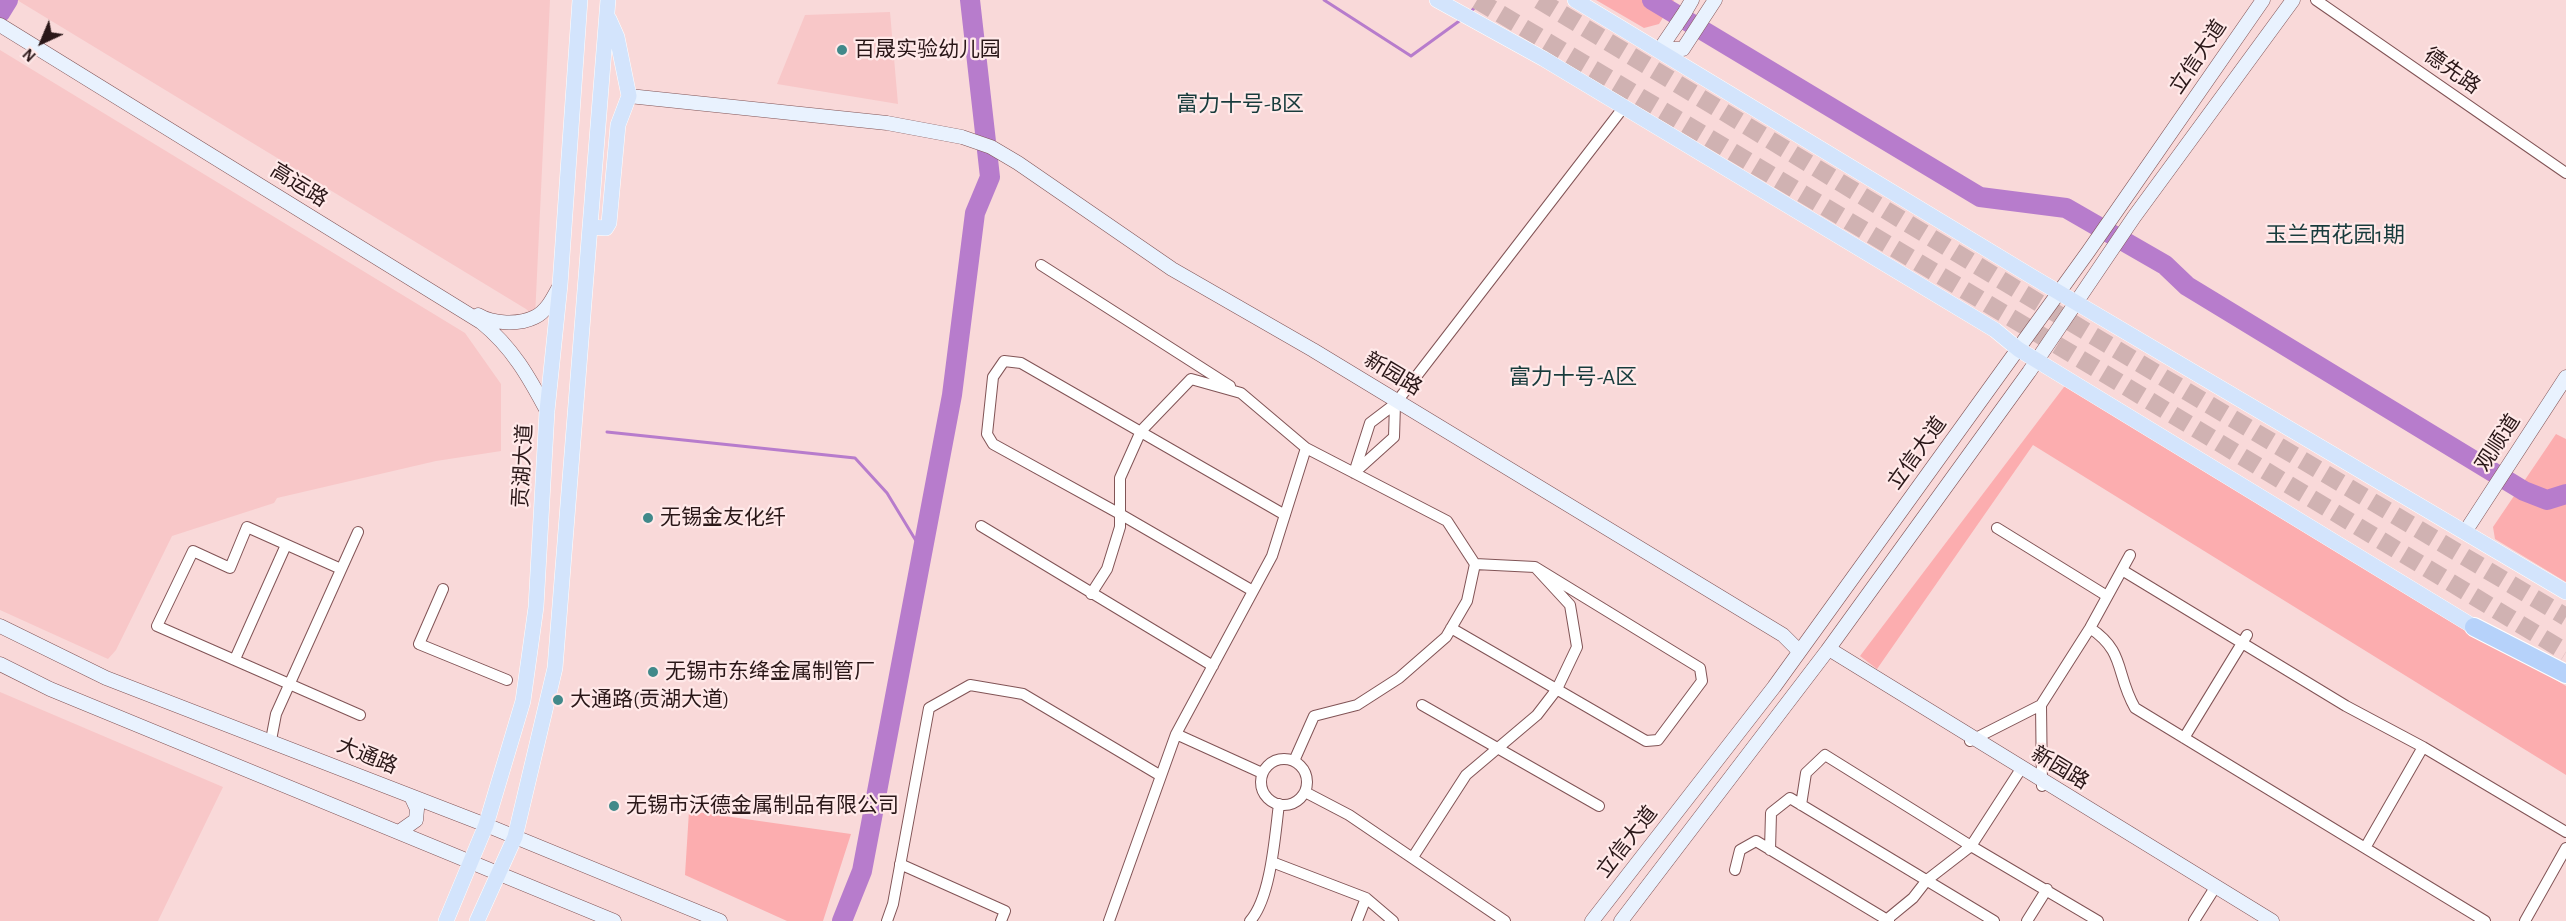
<!DOCTYPE html>
<meta charset="utf-8">
<style>
body{margin:0}
#map{position:relative;width:2566px;height:921px;overflow:hidden;background:#f9d9d9;font-family:"Alegreya Sans",sans-serif}
canvas{display:block}
.north{position:absolute;left:12px;top:12px;width:60px;height:60px;-webkit-text-stroke:4px #ffe9e9;paint-order:stroke;rotate:224deg;font-size:16px;font-weight:700;line-height:24px;text-align:center;color:#2a1718}
.north::after{content:'';display:block;margin:auto;width:21px;height:27px;background:#2a1718;clip-path:polygon(50% 0,100% 100%,50% 72%,0 100%)}
</style>
<div id="map">
<canvas width="2566" height="921"></canvas>
<div class="north">N</div>
</div>
<script>
const ctx = document.querySelector('canvas').getContext('2d');
ctx.lineJoin = 'round';
function fillPath(path, color) { ctx.fillStyle = color; ctx.fill(path, 'evenodd'); }
function stroke(path, color, width, dash) { ctx.strokeStyle = color; ctx.lineWidth = width; ctx.lineCap = dash ? 'butt' : 'round'; ctx.setLineDash(dash || []); ctx.stroke(path); }
function write(font, color, halo, rows, align = 'center') {
  ctx.font = font + ' "Alegreya Sans","Noto Sans SC",sans-serif'; ctx.lineWidth = 4.5; ctx.setLineDash([]); ctx.textBaseline = 'middle'; ctx.strokeStyle = halo; ctx.fillStyle = color; for (const [text, x, y, turn = 0] of rows) {
    ctx.save(); ctx.translate(x, y); ctx.rotate((+turn || 0) * Math.PI / 180); ctx.textAlign = isNaN(turn) ? turn : align; if (halo) ctx.strokeText(text, 0, 0); ctx.fillText(text, 0, 0); ctx.restore();
  }
}
fillPath(new Path2D(`
 M17,0H550L535,317L526,309Z
 M890,12L898,104L777,84L805,15Z
 M0,50L465,333L501,384V451L436,461L277,498L274,503L172,536L116,650L108,659L0,610Z
 M0,692L223,787L158,921H0Z`), '#f8c7c8');
fillPath(new Path2D(`
 M1596,0H1674L1659,24L1644,28Z
 M2067,383L2566,686V775L2033,445L1877,669L1860,656Z
 M2556,434L2566,439V582L2495,539L2493,527Z
 M689,811L851,834L823,921H787L685,875Z`), '#fcadaf');
stroke(new Path2D(`
 M1324,0L1411,56L1462,19
 M1469,13L1483,0
 M607,432L855,458L887,493L921,549`), '#b77ccc', 3);
stroke(new Path2D(`
 M1652,0L1980,197L2066,208L2165,265L2187,286L2524,491L2547,500L2566,494
 M0,13L8,0
 M842,921L862,871L952,395L975,213L990,177L970,0`), '#b77ccc', 20);
stroke(new Path2D(`
 M1477,0L2072,354L2566,652
 M1539,0L2087,332L2566,617`), '#d0b2b2', 18, [18, 9]);
const street = new Path2D(`
 M2316,0L2566,173
 M1041,265L1230,386
 M1354,473L1370,423L1395,404L1623,108
 M1354,473L1394,437L1395,404
 M981,526L1213,666
 M1997,528L2107,596
 M341,569L247,527L230,568L193,551L157,626L360,715
 M2122,570L2346,706L2423,747
 M443,589L419,644L507,680
 M1253,591L1120,514L993,444L987,434L993,377L1004,361L1021,363L1285,515
 M1091,594L1107,569L1120,527V478L1141,431L1191,379L1241,393L1306,448
 M1451,628L1646,741L1658,740L1702,681L1700,668L1535,567
 M2090,628C2126,652 2115,673 2135,708L2485,921
 M235,659L286,545
 M1422,705L1599,806
 M2041,705L2042,786
 M1176,734L1272,556L1306,448L1447,521L1475,564L1467,601L1446,637L1399,678L1357,705L1314,716L1294,761
 M2184,738L2247,635
 M271,740L276,714L358,532
 M1970,741L2041,705L2090,628L2130,555
 M1261 782a23 23 0 1 1 46 0a23 23 0 1 1-46 0Z
 M1305,792L1349,815L1505,921
 M1801,805L1806,773L1825,755L1971,846L2098,921
 M2365,848L2423,747L2566,832
 M1770,850L1771,813L1790,798L1994,921
 M1413,857L1466,775L1537,715L1557,689L1577,647L1570,605L1535,567L1475,564
 M1272,862L1366,898L1393,921
 M900,864L1005,911L1001,921
 M1735,870L1740,850L1756,841L1889,921
 M887,921L893,904L929,708L970,685L1023,694L1161,776
 M1109,921L1176,734L1262,773
 M1250,921C1271,898 1275,835 1279,804
 M1357,921L1366,898
 M1885,921L1913,898L1927,880L1971,846L2019,772
 M2027,921L2047,889
 M2194,921L2216,886
 M2525,921L2566,848`);
const secondary = new Path2D(`
 M1685,12L1692,0
 M0,25L481,322C512,347 529,377 547,411
 M1660,49H1683L1715,0
 M1660,49L1677,24
 M629,96L887,123L962,137L991,147L1018,163L1172,269L1313,350L1783,635L1799,651
 M478,315C493,324 519,325 535,317C547,311 553,298 559,287
 M2465,532L2566,377
 M0,626L106,678L486,825L720,921
 M1829,649L2272,921
 M0,664L50,689L614,921
 M399,832L416,820L417,809L411,796
 M1592,921L1774,687L2088,252L2263,0
 M1621,921L1827,651L2029,372L2134,217L2293,0`);
const primary = new Path2D(`
 M1437,0L1544,59L1995,330L2018,349L2484,633
 M1575,0L2031,276L2566,592
 M590,227L606,228L609,223L618,125L629,96L617,37L609,19
 M446,921L486,825L523,701L536,607L547,411L560,285L580,0
 M477,921L515,837L555,668L608,0`);
const highway = new Path2D(`
 M2474,627L2566,674`);
stroke(street, '#815456', 12);
stroke(secondary, '#815456', 15);
stroke(primary, '#fff', 16);
stroke(highway, '#fff', 20);
stroke(street, '#fff', 10);
stroke(secondary, '#e9f2fe', 14);
stroke(primary, '#d3e4fc', 15);
stroke(highway, '#b6d2fa', 18);
const secondaryBridge = new Path2D(`
 M1677,24L1685,12`);
stroke(secondaryBridge, '#815456', 15, []);
stroke(secondaryBridge, '#e9f2fe', 14);
for (const [x, y, r, color] of [
 [842,50,6,"#41898a"],
 [648,518,6,"#41898a"],
 [653,672,6,"#41898a"],
 [558,700,6,"#41898a"],
 [614,806,6,"#41898a"]
]) { const dot = new Path2D(); dot.arc(x, y, r, 0, 2 * Math.PI); ctx.fillStyle = color; ctx.fill(dot); stroke(dot, '#ffe9e9', 2); }
write('21px', '#2a1718', '#ffe9e9', [
 ["百晟实验幼儿园",854,50],
 ["无锡金友化纤",660,518],
 ["无锡市东绛金属制管厂",665,672],
 ["大通路(贡湖大道)",570,700],
 ["无锡市沃德金属制品有限公司",626,806]
], 'left');
write('21px', '#2a1718', '#ffe9e9', [
 ["立信大道",2198,57,-56],
 ["德先路",2452,71,35],
 ["高运路",299,185,32],
 ["新园路",1393,374,31],
 ["观顺道",2498,443,-57],
 ["立信大道",1917,453,-54],
 ["贡湖大道",523,466,-87],
 ["大通路",367,756,22],
 ["新园路",2060,768,31],
 ["立信大道",1627,842,-52]
]);
write('22px', '#183b3c', '#ffe9e9', [
 ["富力十号-B区",1240,104],
 ["玉兰西花园1期",2335,235],
 ["富力十号-A区",1573,377]
]);
</script>
